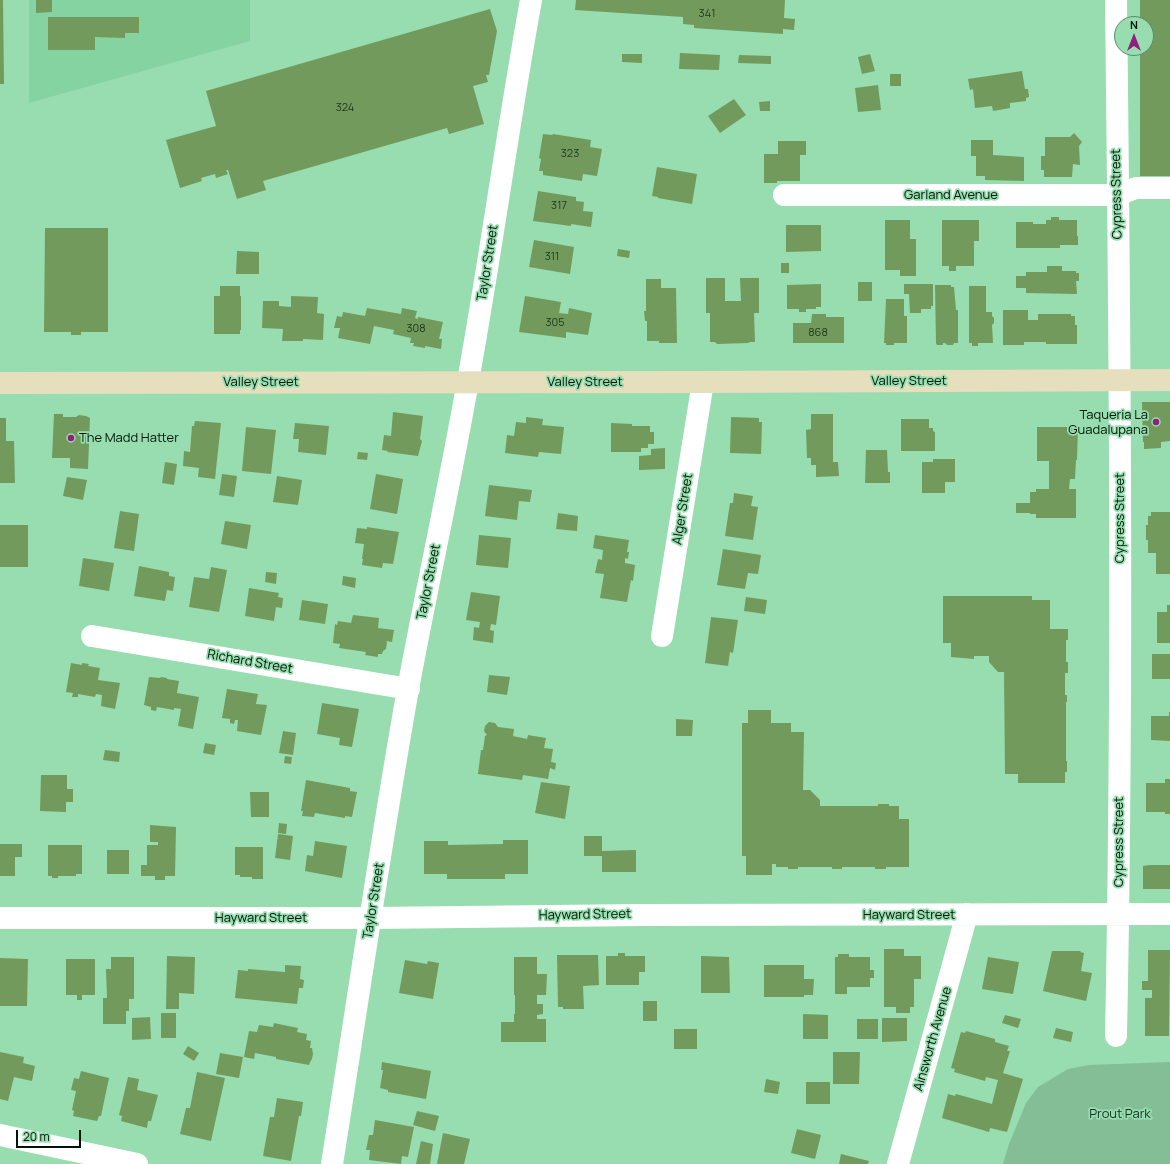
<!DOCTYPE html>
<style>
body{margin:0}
#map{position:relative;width:1170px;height:1164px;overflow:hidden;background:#97ddb0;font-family:Manrope,sans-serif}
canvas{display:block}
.north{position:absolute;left:1114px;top:16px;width:40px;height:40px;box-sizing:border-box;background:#97ddb0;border:1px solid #5b8d6c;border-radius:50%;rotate:0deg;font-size:11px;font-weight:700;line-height:16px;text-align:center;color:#001506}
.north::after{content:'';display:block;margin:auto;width:14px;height:18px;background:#911f7f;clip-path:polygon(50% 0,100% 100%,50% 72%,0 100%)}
.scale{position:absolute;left:16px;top:1130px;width:65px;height:18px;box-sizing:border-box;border:2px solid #001506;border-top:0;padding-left:5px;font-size:12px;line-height:14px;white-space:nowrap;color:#001506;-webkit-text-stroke:3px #97ddb0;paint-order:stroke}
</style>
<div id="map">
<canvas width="1170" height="1164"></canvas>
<div class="north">N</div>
<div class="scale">20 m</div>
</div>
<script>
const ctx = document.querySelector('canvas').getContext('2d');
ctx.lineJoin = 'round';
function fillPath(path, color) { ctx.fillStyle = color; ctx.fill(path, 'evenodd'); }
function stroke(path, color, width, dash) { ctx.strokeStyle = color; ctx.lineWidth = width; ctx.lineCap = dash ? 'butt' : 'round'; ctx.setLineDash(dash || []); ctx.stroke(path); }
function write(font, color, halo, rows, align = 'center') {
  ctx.font = font + ' Manrope,sans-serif'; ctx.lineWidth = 3.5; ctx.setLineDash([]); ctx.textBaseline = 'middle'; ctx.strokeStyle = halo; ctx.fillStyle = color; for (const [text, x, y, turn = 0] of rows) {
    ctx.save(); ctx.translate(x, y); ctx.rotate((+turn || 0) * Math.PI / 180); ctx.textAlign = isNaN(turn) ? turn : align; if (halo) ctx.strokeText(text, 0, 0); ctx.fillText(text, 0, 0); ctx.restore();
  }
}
fillPath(new Path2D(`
 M29,0H250V41L29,103Z`), '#86d3a2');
fillPath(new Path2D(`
 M1170,1062V1164H1003L1009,1144L1026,1103L1038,1087L1068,1069L1089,1065Z`), '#83be97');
fillPath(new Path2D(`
 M0,0H3L4,84H0Z
 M36,0H52V12L36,13Z
 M576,0H785L784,18L795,19L794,30L783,29V34L694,28V25L683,24V17L575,10Z
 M1140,0H1170V176H1140V48H1146V24H1140Z
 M490,9L497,31L489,75H486L488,82L473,86L484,124L449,134L447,128L263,181L266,190L237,199L228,170H226L228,174L216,178L215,174L201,178L202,181L180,188L166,140L216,126L206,91Z
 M48,17H139V33H125V38L95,37V50H48Z
 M680,53L720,55L719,70L679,69Z
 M622,54H642V63L622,62Z
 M870,54L875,71L862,74L858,57Z
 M739,55L771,56V64L738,63Z
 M1022,71L1025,89H1028L1029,97L1026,98V101L1010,103V108L993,111L992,106L975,108L973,89L970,90L968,79Z
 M890,74H901V86H890Z
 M878,85L881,110L858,112L855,88Z
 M734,99L746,115L720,133L708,116Z
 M770,101V111H760L759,102Z
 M1074,133L1082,142L1079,146L1080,165L1073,164L1072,177H1044V170H1041V156H1045V137H1070Z
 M543,134L552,135L553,134L591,140L590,147L602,149L597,176L583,174L582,181L543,175V171H539L541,159L539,158Z
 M971,140H993V155L1024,157V181L985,180V176H976V156H971Z
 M778,141H806V155H800V181H777V183H764V154H778Z
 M657,167L697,174L692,204L658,198V197L652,196Z
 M538,191L576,197V201L584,202L583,211L593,212L591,227L571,224V226L533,221Z
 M1051,217H1059V220H1077V236H1078V245H1060V248H1016V222H1033V224H1046V220H1051Z
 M885,220H910V239H916V276H900V270H885Z
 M942,220H979V241H974V266H956V271H949V266H942Z
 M786,225H821V251L786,252Z
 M45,228H108V332H81V335H71V332H44Z
 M534,240L574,247L570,274L529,267Z
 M618,249L630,251L629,258L617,256Z
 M237,251L259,252V274H236Z
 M781,263H789V273H781Z
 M1047,266H1062V271H1076V273H1079V281H1076L1077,294L1026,293V288H1016V276H1026V272H1047Z
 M706,278H725V301H741L740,278H759V313H754L755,342H750L748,343L717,344L715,342H710V313H706Z
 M646,279H661V288H676L677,343H659V341H647V321H645L644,311H646Z
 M858,282H872V301H858Z
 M821,284V307H816V309H806V312H799V309H787V285Z
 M904,284H933V306H931V309H921V313H910L909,294H904Z
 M935,285H951V287H954L956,310H958V343H954L953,345H947L945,343H943V345H937L936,343Z
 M220,286H240V296H241V330H240V334H214V296H220Z
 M969,286H986V312H992V316L994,318V323L992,325L993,343H978V346H972V343H969Z
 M291,296L318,297L317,313L324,314L323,340L303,339V341H282L283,329L262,328L263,301H279V306L291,307Z
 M525,296L561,302L559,313L568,314L569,308L592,313L588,335L566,332V338L519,332Z
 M886,299H904V316H907V343H894V345H886V343H884Z
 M367,308L401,314L402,308L417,311L415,318L418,319V317L443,322L439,339H442L441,349L425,346V348L413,346L414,343H410L411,338L393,334L394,330L374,326L370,344L338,338L340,328H334L337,316L342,317L343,312L365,316Z
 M1003,310H1028V320H1038V314H1071V316H1075V325H1077V344H1046V342H1024V345H1003Z
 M812,314H826V317H844V343H793V323H811Z
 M1142,402H1170V441L1161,442V448L1144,449V442H1143Z
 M393,412L423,416L420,439L422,441L418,456L387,452L388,451L382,450L384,435L391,436Z
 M54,414H63V417H76L79,415L86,416L90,418L88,469L70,468V458H52Z
 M811,414H833V462H838L839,476L816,477V465H811V458H807L806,430L811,429Z
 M526,417L543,419L542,425L564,427L561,454L539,452L538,457L505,453L507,435L514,436L516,422L526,423Z
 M731,417L759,418V422H762L761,454L730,453Z
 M0,418H6V441H14L15,483H0Z
 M901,419H929V428H933V431L935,432V451H901Z
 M195,421L221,423L215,479L198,477L199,468L183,466L184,451L190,452L192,426H194Z
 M295,423L329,426L326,455L298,452L299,439H293Z
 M611,423L632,424V426H650V432H654V444H648V448H641V452H611Z
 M246,427L276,430L271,474L242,471Z
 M1037,427H1078L1077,460H1076L1075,479H1070L1069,489H1076V518H1036V514H1030V513H1016V503H1030V492H1036V489H1049V461H1037Z
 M665,448V469L639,470V456L651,455V449Z
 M866,450H887L888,472H890V483H865Z
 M358,452L368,453L367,460L357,459Z
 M933,459H955V482H945V493H922V462H933Z
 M165,462L177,464L174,485L162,483Z
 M222,474L237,476L234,497L219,495Z
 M376,474L403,479L397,514L370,509Z
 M277,476L302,480L298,505L273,502Z
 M67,477L87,480L83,500L63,496Z
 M489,485L532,490L530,502L519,501L517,520L485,516Z
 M734,493L753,496L751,506L758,507L753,540L725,536L730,503H733Z
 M120,511L139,514L134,551L114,548Z
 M1151,512H1170V574H1156V553H1148V540H1146V525H1148V516H1151Z
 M558,513L578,516L577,531L556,529Z
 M225,521L251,525L247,549L221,544Z
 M0,525H28V567H0Z
 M367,527L399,532L393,564L383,563L382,568L362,565L363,559H362L364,544L355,543L357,528L367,529Z
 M479,535L511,538L508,568L476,565Z
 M595,535L629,540L627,552H629L628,559L625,558V563L635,565L633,581L631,580L627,602L600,598L604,574L595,573L598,559L602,560L603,550L593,548Z
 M723,549L761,555L758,574L748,573L745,589L717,585Z
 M83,558L114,563L109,591L79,586Z
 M139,566L169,572V576L175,577L173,591L167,590L165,601L134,596Z
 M211,567L227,570L219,612L189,607L194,577L209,579Z
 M266,572L277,573L276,584L265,582Z
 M343,576L356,578L355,588L342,585Z
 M249,588L279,593L278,597L283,598L282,608L276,607L274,621L245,616Z
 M471,592L500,596L496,625L491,624L490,630L494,631L493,643L473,640L474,627L479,628L480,622L466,620Z
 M943,596H1032V600H1050V629H1068V640H1066V662H1068V673H1065V695H1067V702H1066V761H1067V772H1065V783H1018V774H1005L1004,672H998L989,662V656H974V659L951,657V643H943Z
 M746,597L767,600L765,614L744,611Z
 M302,600L328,604L325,624L299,620Z
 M1167,605H1170V643H1157V612H1167Z
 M353,615L379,618L378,628L394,630L392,642L386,641L387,642L386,649L383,651L382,654H378V657L365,655L366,652L339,648L340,644L333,643L335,624L337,625L338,621L351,623Z
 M711,617L738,620L733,653L730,652L728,666L705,663Z
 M1152,654H1170V679H1152Z
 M71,663L82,665V663L89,664L88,666L100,668L98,680L120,683L115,709L101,706L102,695L96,694L95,697L78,694V697H72L73,693L66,692Z
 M489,675L510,677L507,695L487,692Z
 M149,677L160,678L161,677L167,678V679L179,681L177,693L199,697L193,729L178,726L181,709L174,708V710L157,707L156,711L151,710V707L144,705Z
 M227,689L258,694L256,704L267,705L261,735L237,731L238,720H235L234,724L230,723V719L222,718Z
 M322,703L359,709L352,747L339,745L340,738L317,734Z
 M748,710H771V723H791V732H804L803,790H810L820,800V806H878V804H889V806H899V819H909V867H886V869H875V867H842V869H832V867H798V869H788V867H776V864H772V875H746V856H742V723H748Z
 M1169,712H1170V741L1151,740V716H1169Z
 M676,719L693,720L692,736H676Z
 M489,722L495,723L498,727L514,729L513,736L527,739L528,735L546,738L544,748L553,749L551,762L556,763L555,770L550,768L548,779L523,775L522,780L478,774L481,750H483L485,736L487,735L484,731L485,726Z
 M283,731L296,733L293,755L279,753Z
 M205,743L216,745L214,755L203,753Z
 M105,750L120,752L119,762L103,760Z
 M285,756L292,757L291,764L284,763Z
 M41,775H67V789H73V802H66V812L40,811Z
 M1165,779H1170V814H1165V812H1146V783H1165Z
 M306,780L350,788V791L357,792L352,817L345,816V818L315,813L314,817L302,816L303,811H301Z
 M541,782L570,786L565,819L535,813Z
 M250,792H269V817H251Z
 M279,823L287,824L286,834L278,833Z
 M150,825L176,827L175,876H165V880H155V876H141V865H147V845H158V842H150Z
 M278,834L293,836L290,860L275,858Z
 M584,836H602V851L636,850V872H602V856H584Z
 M503,840H528V874H505V879H447V874H424V841H448V845L503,844Z
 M315,841L347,846L342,878L305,871L307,855L313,856Z
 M0,844H22V857H15V876H0Z
 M48,845H82V874H76V876H58V878H52V876H48Z
 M235,847H263V879H252V877H240V875H235Z
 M107,850H129V874H107Z
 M1150,865H1170V889H1143V866Z
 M884,949H904V956H921V979H914V1007H910V1013H896V1007H884Z
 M1148,950H1170L1169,1036H1145V998H1152V990H1142V981H1148Z
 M1052,951H1081L1080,952L1084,953L1081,971L1092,973L1086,1001L1043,991Z
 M618,953H625V956H645V972H639V985H606V956H618Z
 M838,954H849V957H870V970H874V978H870V987H847V994H835V957H838Z
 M557,955H598L599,985L583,986L584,1009H563V1007H558Z
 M167,956L195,957L194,994L179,993V1009H166Z
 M701,956L729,957L730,993H701Z
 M111,957H134V999H129V1011H126V1024H103V998H107L106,969H111Z
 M514,957H537V974H547L546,995H537V1004H543V1014L537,1015V1019H546V1042H501V1022H514V1014H515V995H514Z
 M988,957L1019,962L1013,994L982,989Z
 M0,958L28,959L27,1006H0Z
 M66,959H95V995H82V1000H77V995H66Z
 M405,960L427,964L428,961L439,963L433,999L399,993Z
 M285,965L301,966L300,979L304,980L303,988H299L297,1004L235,998L238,970L248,971V969L285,972Z
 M764,965H804V979H814L813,995H804V997H764Z
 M643,1001H657V1021H643Z
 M161,1013H176V1038H161Z
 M803,1014L828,1015V1039H803Z
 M1005,1015L1021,1019L1018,1028L1002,1023Z
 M150,1017L151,1039L132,1040V1018Z
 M882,1018H907V1041L882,1042Z
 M857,1019H878V1039H857Z
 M274,1023L298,1028L297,1032L307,1034L306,1040L311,1041L310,1048H312L313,1054L312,1059L310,1062L309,1065L276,1059V1057L255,1053L254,1059L244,1057L249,1031L257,1032L259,1025L273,1027Z
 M1056,1028L1073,1032L1071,1042L1053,1038Z
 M674,1029H697V1049H674Z
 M966,1031L995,1039V1042L1009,1046L1007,1051H1010L1003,1073L1023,1079L1007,1132L990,1128L989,1132L942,1118L948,1094L955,1096L956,1094L992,1104L998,1080L986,1077L985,1081L954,1072L955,1069L951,1068L961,1032L965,1033Z
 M188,1046L199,1053L194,1061L183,1054Z
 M0,1052L24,1057L23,1063L35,1066L32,1081L14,1077L8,1101L0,1099Z
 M833,1052H860L859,1084H833Z
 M220,1053L243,1057L239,1078L216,1074Z
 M382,1062L431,1071L426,1099L388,1092V1090L380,1088L383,1070H381Z
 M81,1071L109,1078L101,1116H99L97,1121L73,1116L74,1111L72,1110L76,1091L71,1090L74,1078L79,1079Z
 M197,1072L225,1078L211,1141L180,1134L186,1108H190Z
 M128,1077L139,1079L137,1090L158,1095L151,1121H148L147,1128L121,1121L122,1116L119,1115Z
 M766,1079L780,1082L778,1094L764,1092Z
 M806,1082H830V1104H806Z
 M277,1098L303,1102L301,1116H299L291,1161L263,1156L270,1117H274Z
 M417,1111L439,1116L435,1131L413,1125Z
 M375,1120L414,1127L408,1157L402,1156L401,1164L369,1160L370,1150H366L369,1135H373Z
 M797,1129L821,1135L815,1159L791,1153Z
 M443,1133L470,1139L464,1164H437Z
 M421,1141L433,1144L430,1164H416Z
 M841,1154L869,1161L868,1164H839Z`), '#729a5c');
stroke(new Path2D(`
 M1116,0C1120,345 1123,691 1116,1036
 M784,195H1117L1136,188H1170
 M92,636L409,689
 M662,636L703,382
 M0,918H371L643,915L1170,914
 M0,1135L137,1164
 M332,1164C357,1006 380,847 408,689C427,586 450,484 468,381C491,254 508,126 531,0
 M898,1164L967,914`), '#fff', 22);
stroke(new Path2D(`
 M0,383L703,382L1170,380`), '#e6dfbd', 22);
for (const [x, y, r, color] of [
 [1156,422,4,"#911f7f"],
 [71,438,4,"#911f7f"]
]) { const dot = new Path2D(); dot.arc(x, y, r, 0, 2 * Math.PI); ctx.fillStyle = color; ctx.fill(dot); stroke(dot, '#97ddb0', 1.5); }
write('11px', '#1c361c', null, [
 ["341",707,14],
 ["324",345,108],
 ["323",570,154],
 ["317",559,206],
 ["311",552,257],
 ["305",555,323],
 ["308",416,329],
 ["868",818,333]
]);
write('13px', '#001506', '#97ddb0', [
 ["Cypress Street",1117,194,-91],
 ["Garland Avenue",951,195],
 ["Taylor Street",488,263,-81],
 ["Valley Street",909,381],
 ["Valley Street",261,382],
 ["Valley Street",585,382],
 ["Alger Street",683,509,-81],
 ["Cypress Street",1120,518,-90],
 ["Taylor Street",429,582,-79],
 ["Richard Street",250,662,10],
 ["Cypress Street",1119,842,-90],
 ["Taylor Street",374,901,-81],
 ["Hayward Street",585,915,-1],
 ["Hayward Street",909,915],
 ["Hayward Street",261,918],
 ["Ainsworth Avenue",933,1039,-74]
]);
write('13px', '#001506', '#97ddb0', [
 ["Taqueria La",1148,415],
 ["Guadalupana",1148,430],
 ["The Madd Hatter",79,438,"left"]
], 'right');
write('13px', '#12321f', '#97ddb0', [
 ["Prout Park",1120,1114]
]);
</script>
